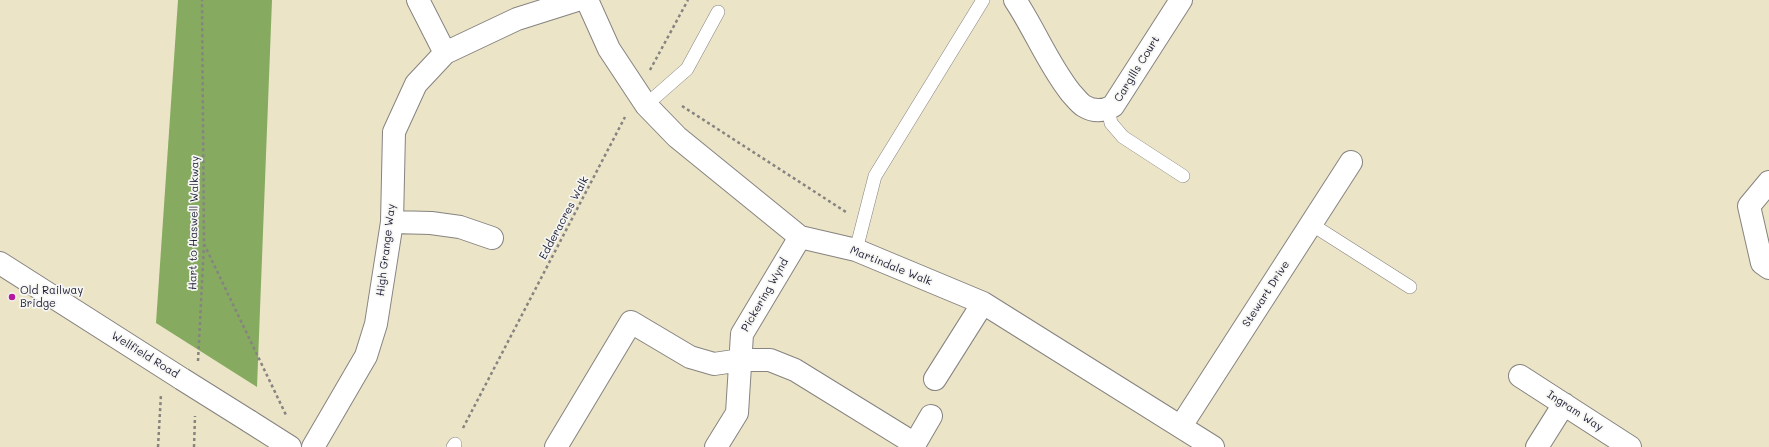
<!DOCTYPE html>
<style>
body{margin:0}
canvas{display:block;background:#ebe4c6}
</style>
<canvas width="1769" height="447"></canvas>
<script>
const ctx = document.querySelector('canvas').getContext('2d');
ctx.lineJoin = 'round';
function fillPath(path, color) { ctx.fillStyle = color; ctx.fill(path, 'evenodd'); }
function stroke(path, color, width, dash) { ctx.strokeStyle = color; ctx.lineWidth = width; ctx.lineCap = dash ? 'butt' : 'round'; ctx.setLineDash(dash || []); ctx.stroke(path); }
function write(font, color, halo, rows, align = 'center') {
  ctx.font = font + ' Mali,sans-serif'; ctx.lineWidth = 3.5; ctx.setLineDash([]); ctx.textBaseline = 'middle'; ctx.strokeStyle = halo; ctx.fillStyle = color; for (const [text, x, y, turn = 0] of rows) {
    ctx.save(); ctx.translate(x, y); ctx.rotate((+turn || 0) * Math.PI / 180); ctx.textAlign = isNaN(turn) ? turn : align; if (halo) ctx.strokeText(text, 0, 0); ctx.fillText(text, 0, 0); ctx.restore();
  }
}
fillPath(new Path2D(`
 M178,0H272L257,387L156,323Z`), '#86ab60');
const service = new Path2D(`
 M646,105L687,69L718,12
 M1108,109L1111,123L1123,137L1183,176
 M1311,224L1410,287
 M856,250L875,176L983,0
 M453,447L455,444`);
const minor = new Path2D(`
 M418,0L445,53
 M587,0L609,49L646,105L677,137L800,237L856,250L983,303L1213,447
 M1015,0C1035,30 1048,64 1071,93C1075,97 1079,103 1084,106C1094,112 1104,111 1113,106L1181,0
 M1769,182L1749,206L1762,263L1769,268
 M392,222L431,223L460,227L492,238
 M1520,376L1630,447
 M935,379L983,303
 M1181,426L1351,162
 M313,447L366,356L376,324L392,222L394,132L416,84L445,53L517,19L577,0
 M556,447L631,322L690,357L714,364L741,360H770L795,370L915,444
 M716,447L737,413L742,334L800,237
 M913,447L931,416
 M1537,447L1564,404`);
const tertiary = new Path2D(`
 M0,263L182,379
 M249,421L290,447`);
stroke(service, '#868380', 14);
stroke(minor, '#868380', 24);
stroke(tertiary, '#868380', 24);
stroke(new Path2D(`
 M650,70L688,0
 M682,106L846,212
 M204,244L286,415
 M198,361L204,244L202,0
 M463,428L625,117
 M158,447L161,394
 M194,447L195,416`), '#868380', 2.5, [3, 3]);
stroke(service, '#fff', 13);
stroke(minor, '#fff', 22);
stroke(tertiary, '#fff', 22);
const tertiaryBridge = new Path2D(`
 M182,379L249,421`);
stroke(tertiaryBridge, '#868380', 24, []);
stroke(tertiaryBridge, '#fff', 22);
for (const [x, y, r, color] of [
 [12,297,4,"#b5179e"]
]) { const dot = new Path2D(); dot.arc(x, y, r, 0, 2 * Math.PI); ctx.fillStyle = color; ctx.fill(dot); stroke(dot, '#f6f6f2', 1.5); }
write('11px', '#22223b', '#f6f6f2', [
 ["Cargills Court",1137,69,-58],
 ["Edderacres Walk",564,218,-62],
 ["Hart to Haswell Walkway",194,223,-89],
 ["High Grange Way",386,250,-83],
 ["Martindale Walk",891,266,22],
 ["Stewart Drive",1266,294,-57],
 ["Pickering Wynd",765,295,-60],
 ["Wellfield Road",145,355,32],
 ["Ingram Way",1575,411,33]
]);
write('11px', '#22223b', '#f6f6f2', [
 ["Old Railway",20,291],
 ["Bridge",20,304]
], 'left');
</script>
